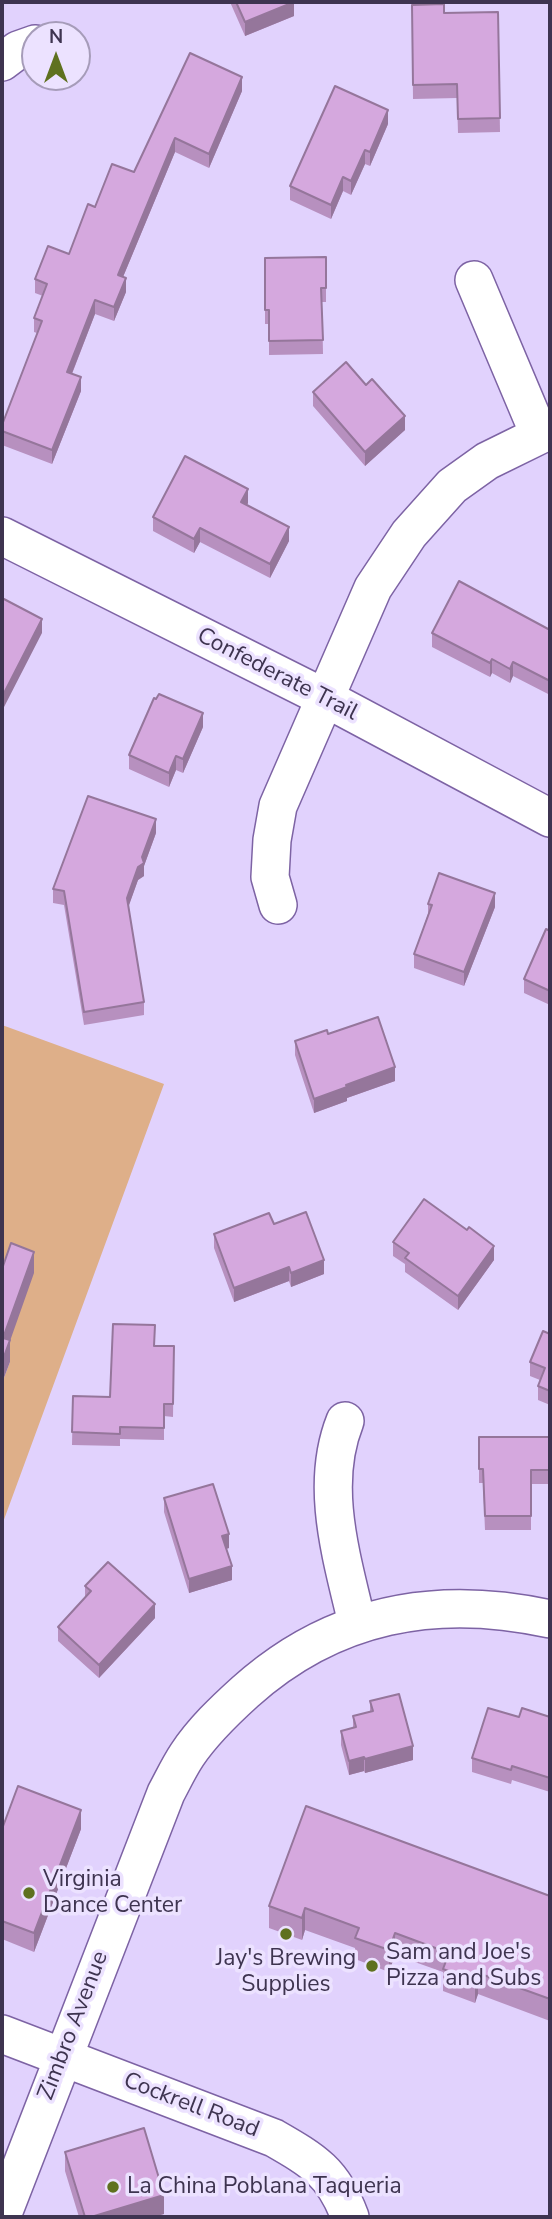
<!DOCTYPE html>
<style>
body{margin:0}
#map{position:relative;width:552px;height:2219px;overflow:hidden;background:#e1d2fd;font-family:"Nunito Sans",sans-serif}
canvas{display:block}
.frame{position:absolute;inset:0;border:4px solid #3e3450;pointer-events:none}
.north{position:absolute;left:21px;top:21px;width:70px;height:70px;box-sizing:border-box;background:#ece2ff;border:2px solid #a69cb9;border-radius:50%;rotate:0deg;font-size:19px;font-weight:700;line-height:28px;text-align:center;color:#3e3450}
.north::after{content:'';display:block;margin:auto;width:24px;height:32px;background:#5f711f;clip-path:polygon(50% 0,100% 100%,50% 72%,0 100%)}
</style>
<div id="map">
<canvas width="552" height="2219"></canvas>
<div class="frame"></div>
<div class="north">N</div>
</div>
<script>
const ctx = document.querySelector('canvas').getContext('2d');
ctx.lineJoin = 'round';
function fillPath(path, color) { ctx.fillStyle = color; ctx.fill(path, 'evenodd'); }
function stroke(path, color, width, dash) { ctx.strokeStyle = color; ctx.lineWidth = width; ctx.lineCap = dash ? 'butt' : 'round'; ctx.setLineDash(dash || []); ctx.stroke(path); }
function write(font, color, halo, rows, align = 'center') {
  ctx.font = font + ' "Nunito Sans",sans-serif'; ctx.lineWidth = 7; ctx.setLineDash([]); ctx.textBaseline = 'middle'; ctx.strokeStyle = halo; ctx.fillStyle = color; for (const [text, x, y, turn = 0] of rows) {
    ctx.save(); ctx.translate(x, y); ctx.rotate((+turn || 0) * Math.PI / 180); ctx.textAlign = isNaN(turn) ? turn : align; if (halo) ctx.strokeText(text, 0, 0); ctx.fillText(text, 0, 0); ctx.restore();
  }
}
fillPath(new Path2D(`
 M2,1025L164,1084L2,1525V1383L10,1362L2,1305Z`), '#deaf89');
const minor = new Path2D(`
 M2,62L18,50L35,44
 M474,280L539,434
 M2,536L325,698L550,818
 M278,905L270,877L272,840L278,806L373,588L409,534L452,486L487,461L550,430
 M345,1421C319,1486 342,1558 357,1623
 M2,2034L274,2138C314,2161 333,2172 350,2217
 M2,2216L166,1793C173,1780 179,1767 187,1755C203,1731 224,1711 245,1692C333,1613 436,1594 550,1619`);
stroke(minor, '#7d63a4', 40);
stroke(minor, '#fff', 37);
fillPath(new Path2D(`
 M230,2H294V16L245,36Z
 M412,5L444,13L498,12L500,132L458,133L457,98L413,99Z
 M190,53L242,91L209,168L175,152L123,277L126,292L114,321L95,314L72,374L81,391L52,464L2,445V425L37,333L34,332V318L43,296L35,293V279L69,254L95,207L134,172Z
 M388,124L370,166L365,164L351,195L343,191L331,219L290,200V186Z
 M550,129V148L548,146V133Z
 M326,257V302H322L323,354L269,355V324H265V258Z
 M313,392L405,430L365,466L313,406Z
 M248,503L247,505L289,541L270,578L200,542L194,553L153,531V517Z
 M550,630V695L513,676L510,683L492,673L490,677L432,647V633Z
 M203,727L183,773L176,770L169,787L129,769V755Z
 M156,833L144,866V876L138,880L128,907L144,1002V1015L84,1025L64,905L53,903V889Z
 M428,904L495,907L464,986L414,968V954L428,914Z
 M550,931V1005L524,993V979Z
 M328,1034L395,1081L347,1098V1101L314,1113L295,1055V1041Z
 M274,1224L324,1274L291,1287L289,1281L234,1302L214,1248V1234Z
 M393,1242L494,1260L458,1310L405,1272V1264L393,1256Z
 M550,1334V1405L538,1400V1386L540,1380L530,1376V1362Z
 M155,1346H174L173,1417L164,1416V1440L120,1439V1446L72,1445L73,1396L110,1397Z
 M479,1437H550V1484H531V1530H485L483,1483H479Z
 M164,1498L229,1548L226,1549L232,1580L189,1593L164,1512Z
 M85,1586L155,1618L99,1678L58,1641V1627L85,1598Z
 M370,1701L413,1760L365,1773L364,1771L349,1775L341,1745V1731L353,1728V1716L370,1712Z
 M519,1717H550V1792L512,1780L511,1784L472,1772V1758Z
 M2,1829H81L34,1952L2,1939Z
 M550,1896V2021L478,1994L475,2003L443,1991V1972L395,1955L389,1972L355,1959V1948L305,1930L302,1940L269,1928V1906Z
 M65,2152L164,2214L153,2217H79L65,2171Z`), '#b790bf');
fillPath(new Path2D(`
 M294,2V16L245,36V22Z
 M242,77V91L209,168V154Z
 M388,110V124L370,166V152Z
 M175,138V152L118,289V275Z
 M365,150V164L351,195V181Z
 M343,177V191L331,219V205Z
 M126,278V292L114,321V307Z
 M95,300V314L67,386V372Z
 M81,377V391L52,464V450Z
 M405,416V430L365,466V452Z
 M248,489V503L241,516V502Z
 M289,527V541L270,578V564Z
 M200,528V542L194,553V539Z
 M42,619V633L2,711V697Z
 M492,659V673L490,677V663Z
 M513,662V676L510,683V669Z
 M4,709V722L2,728V714Z
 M203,713V727L183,773V759Z
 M176,756V770L169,787V773Z
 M156,819V833L144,866V876L138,880L127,911V898Z
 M495,893V907L464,986V972Z
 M395,1067V1081L347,1098V1101L314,1113V1099L346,1085Z
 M494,1246V1260L458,1310V1296Z
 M34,1252V1273L10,1341V1362L2,1383L3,1338Z
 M324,1260V1274L291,1287V1273Z
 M289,1267V1281L234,1302V1288Z
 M229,1534V1548L222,1550V1536Z
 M232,1566V1580L189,1593V1579Z
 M155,1604V1618L99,1678V1665Z
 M413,1746V1760L365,1773V1759Z
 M364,1757V1771L349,1775V1761Z
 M81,1810V1829L34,1952V1933Z
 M305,1908V1930L302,1940V1918Z
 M395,1933V1955L389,1972V1950Z
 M478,1973V1994L475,2003V1981Z
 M164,2195V2214L153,2217H91Z`), '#95769b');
const building = new Path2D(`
 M236,2H294L245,22Z
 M444,4V13L498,12L500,118L458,119L457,84L413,85L412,5Z
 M190,53L242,77L209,154L175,138L118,275L126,278L114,307L95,300L67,372L81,377L52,450L2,431V425L42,321L34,318L47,284L35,279L48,246L69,254L88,204L95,207L112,164L134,172Z
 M335,86L388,110L370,152L365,150L351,181L343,177L331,205L290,186Z
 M326,257V288H321L323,340L269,341V310H265V258Z
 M346,362L366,385L372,379L405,416L365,452L313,392Z
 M185,456L248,489L241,502L289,527L270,564L200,528L194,539L153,517Z
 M459,581L550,630V681L513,662L510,669L492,659L490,663L432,633Z
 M2,598L42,619L2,697Z
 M159,694L203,713L183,759L176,756L169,773L129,755L154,698L156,699Z
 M88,796L156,819L142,857L144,863L138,867L127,898L144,1002L84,1012L64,891L53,889Z
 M439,873L495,893L464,972L414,954L432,905L428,904Z
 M546,929L550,931V991L524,979Z
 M378,1017L395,1067L346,1085L347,1087L314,1099L295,1041L327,1030L328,1034Z
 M424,1199L467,1230L469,1227L494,1246L458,1296L405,1258L409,1253L393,1242Z
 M306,1212L324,1260L291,1273L289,1267L234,1288L214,1234L269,1213L274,1224Z
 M11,1243L34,1252L3,1338L10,1340L2,1362V1269Z
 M113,1324L155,1325L154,1346H174L173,1404H164V1428L120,1427V1434L72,1432L73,1396L110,1397Z
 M543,1331L550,1334V1391L538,1386L545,1368L530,1362Z
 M479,1437H550V1470H531V1516H485L483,1469H479Z
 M213,1484L229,1534L222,1536L232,1566L189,1579L164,1498Z
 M108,1562L155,1604L99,1665L58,1627L91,1591L85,1586Z
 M399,1694L413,1746L365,1759L364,1757L349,1761L341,1731L356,1727L353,1716L373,1711L370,1701Z
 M488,1708L519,1717L522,1708L550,1717V1778L512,1766L511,1770L472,1758Z
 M18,1786L81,1810L34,1933L2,1921V1829Z
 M306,1806L550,1896V1999L478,1973L475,1981L443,1969L449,1953L395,1933L389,1950L355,1938L359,1928L305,1908L302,1918L269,1906Z
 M144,2128L164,2195L91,2217H85L65,2152Z`);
fillPath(building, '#d5a8de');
stroke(building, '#95769b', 2);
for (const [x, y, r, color] of [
 [29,1893,7,"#5f711f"],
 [286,1934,7,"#5f711f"],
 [372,1966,7,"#5f711f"],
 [113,2187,7,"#5f711f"]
]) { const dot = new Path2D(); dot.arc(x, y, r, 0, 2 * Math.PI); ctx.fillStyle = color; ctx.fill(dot); stroke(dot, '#ece2ff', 2.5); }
write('23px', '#3e3450', '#ece2ff', [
 ["Confederate Trail",277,675,27],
 ["Zimbro Avenue",74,2026,-69],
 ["Cockrell Road",191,2106,21]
]);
write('23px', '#3e3450', '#ece2ff', [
 ["Virginia",43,1880],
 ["Dance Center",43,1906],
 ["Sam and Joe's",386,1953],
 ["Pizza and Subs",386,1979],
 ["Jay's Brewing",286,1959,"center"],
 ["Supplies",286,1985,"center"],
 ["La China Poblana Taqueria",127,2187]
], 'left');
</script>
